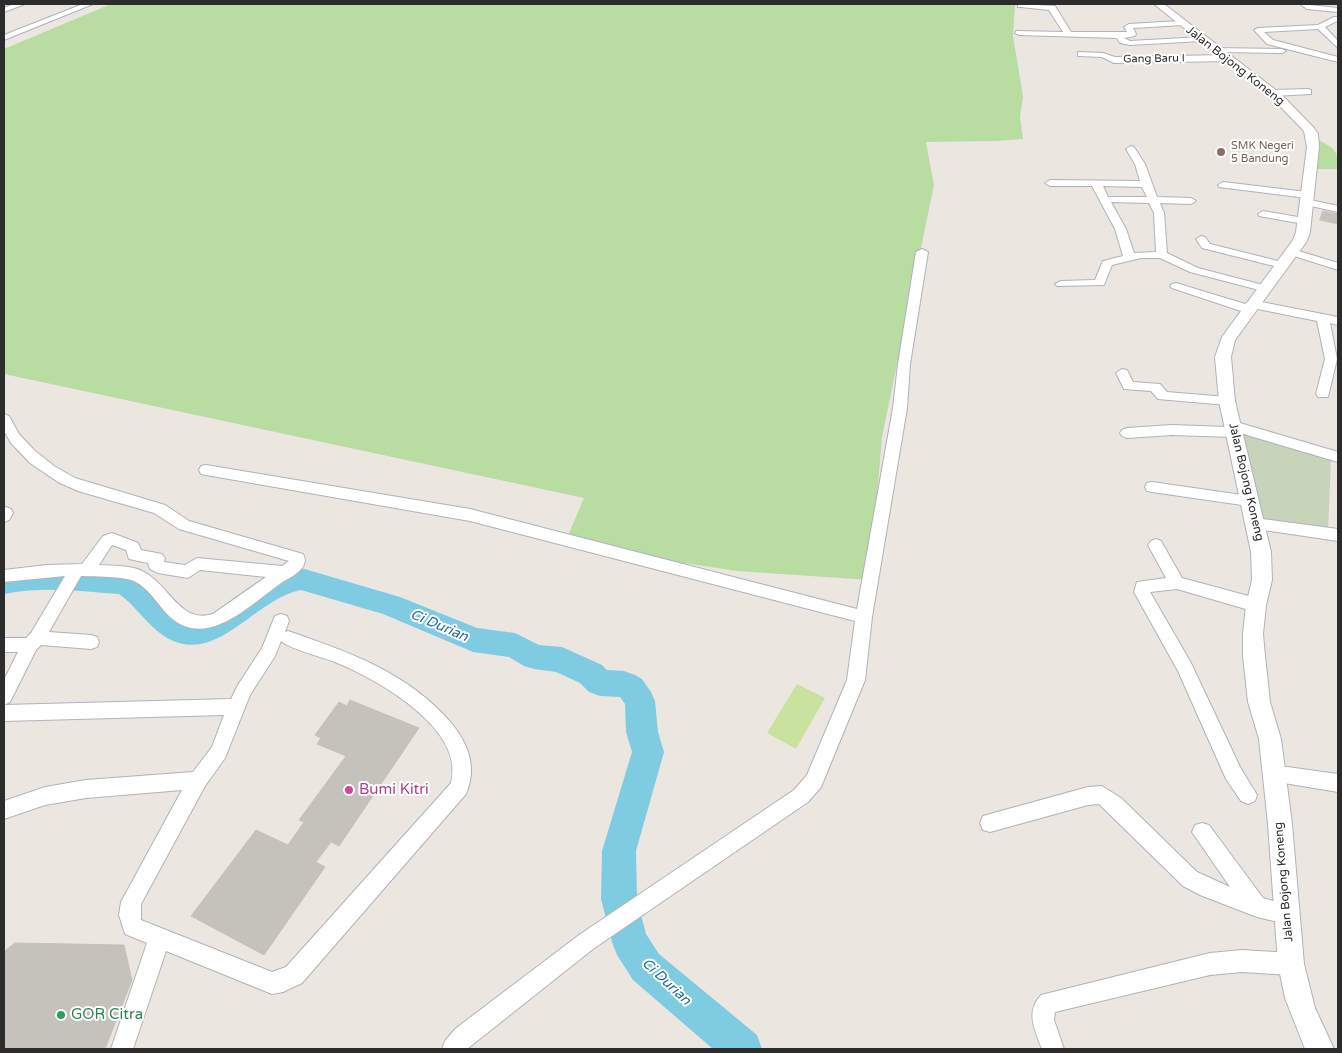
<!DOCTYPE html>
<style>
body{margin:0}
#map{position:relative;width:1342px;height:1053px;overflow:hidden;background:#ece6e0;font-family:"Varela Round",sans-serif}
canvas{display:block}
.frame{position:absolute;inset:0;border:5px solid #2c2c2c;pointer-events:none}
</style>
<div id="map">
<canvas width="1342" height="1053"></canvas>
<div class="frame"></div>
</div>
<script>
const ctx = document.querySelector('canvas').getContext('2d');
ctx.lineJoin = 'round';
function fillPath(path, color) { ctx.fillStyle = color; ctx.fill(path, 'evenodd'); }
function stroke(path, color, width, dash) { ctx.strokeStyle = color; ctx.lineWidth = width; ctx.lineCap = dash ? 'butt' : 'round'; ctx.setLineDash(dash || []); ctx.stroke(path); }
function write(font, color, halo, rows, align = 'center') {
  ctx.font = font + ' "Varela Round",sans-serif'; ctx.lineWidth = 4; ctx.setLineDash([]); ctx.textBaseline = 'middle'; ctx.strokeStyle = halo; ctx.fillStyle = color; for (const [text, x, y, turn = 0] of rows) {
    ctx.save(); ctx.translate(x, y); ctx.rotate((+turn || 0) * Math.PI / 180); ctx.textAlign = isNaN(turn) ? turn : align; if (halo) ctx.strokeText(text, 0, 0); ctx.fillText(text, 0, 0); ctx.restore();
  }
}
fillPath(new Path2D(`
 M111,4H1015L1013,36L1023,96L1020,117L1023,139L996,141L926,142L934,185L882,437L870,580L737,571L564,545L584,498L4,374V49Z
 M1317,139C1334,149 1338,148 1338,169H1313Z`), '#b9dca3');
fillPath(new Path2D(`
 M1233,422L1331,459L1328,532L1259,523Z`), '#c7d4b9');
fillPath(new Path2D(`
 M797,684L825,698L796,749L767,733Z`), '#c9e2a0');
stroke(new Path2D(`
 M4,8L15,4`), '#7fcce2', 2.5);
fillPath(new Path2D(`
 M53,567C81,569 125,566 148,584C164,598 178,627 203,620L255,583L279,573L301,568L400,597L477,628L515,633L539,645L562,647L602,665L607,670L624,671L635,675L642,679L651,692L655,701L658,732L664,752L636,851L637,899L646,934L659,954L757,1035L762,1049H713L633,980L617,955L612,942L601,899L602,851L632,752L626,732L625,704L620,697L600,696L589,692L580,683L556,672L534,669L524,666L509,657L473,652L383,614L301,590C253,599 216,669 164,636C147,625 136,606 119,594C80,591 42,586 4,594V572L27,568Z`), '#7fcce2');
const building = new Path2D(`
 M1323,211L1338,214V224L1320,220Z
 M350,700L419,728L339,846L331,842L316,862L325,867L264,955L191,916L256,830L288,845L304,822L299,820L346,756L317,744L321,738L315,735L339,702L347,706Z
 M15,943L124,945L132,980L105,1049H4V952Z`);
fillPath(building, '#c5c1bb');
stroke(building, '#c7c2b9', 1);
const minor = new Path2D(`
 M14,4H25L4,12V8Z
 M83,4H93L4,40V35Z
 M1018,4L1055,6L1071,32H1127L1124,27L1129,24L1180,21H1183V25L1133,28L1136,34L1135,36L1124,38L1130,41L1202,37L1206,39L1202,41L1130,45L1120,43L1117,38L1019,35L1015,33L1016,31L1063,32L1049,10L1021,7H1018Z
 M1300,4L1338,8V12L1307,9Z
 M1334,17H1337V21L1325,27L1338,41V48L1318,29L1264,32L1273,40L1338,57V62L1267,44L1254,30L1258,28L1318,25Z
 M1214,48L1282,49L1286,51L1282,53L1217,52H1214Z
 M1078,52L1103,53L1115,57L1229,55L1233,58L1229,61L1114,63L1102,57L1078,56Z
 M1308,89L1311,90V94L1273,96L1269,93L1273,90Z
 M1131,146L1134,147L1145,164L1157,197L1191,198L1196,201L1191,204L1160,203L1164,213L1167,253L1198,268L1267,286L1269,288L1267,290L1263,291L1190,272L1160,258H1141L1112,265L1104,285L1057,286L1055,284L1061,281L1095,280L1103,261L1123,256L1115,229L1092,186H1050L1045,183L1050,180L1140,181L1135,164L1126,149ZM1103,186L1142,187L1147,197H1108ZM1111,202L1149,203L1154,213L1156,252L1134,253L1126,229Z
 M1223,182L1307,192L1312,195L1307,198L1219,187L1218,185Z
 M1306,199L1338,206V212L1302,204L1301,202L1302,200Z
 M1263,211L1304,218L1309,221L1304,224L1259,216L1258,214Z
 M1201,236L1205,237L1210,244L1286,263L1288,265L1282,268L1202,248L1196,239Z
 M922,249L928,252L910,364L907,408L872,617L865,680L821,787L808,802L593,949L467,1049H442L445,1041L455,1029L579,935L794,790L807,775L847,680L855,621L470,521L206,475L201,474L199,470L201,466L206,465L470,509L857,609L893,408L898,364L916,252Z
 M1292,249L1338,263V270L1288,254L1286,252Z
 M1176,283L1245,304L1251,300L1338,317V325L1330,323L1337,359L1328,397H1318L1316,394L1325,359L1317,321L1253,308L1252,312H1244L1172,288L1170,286L1172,284Z
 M1122,369L1127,370L1133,382L1160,384L1167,392L1227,397L1232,398L1234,401L1232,404L1227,405L1158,399L1151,391L1124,389L1116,373Z
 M4,414L9,416L19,434L34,450L54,466L75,478L165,505L189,521L303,554C311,568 291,577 281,583C250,605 206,651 169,616C158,605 149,588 134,581C122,576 95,577 81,576L49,632L91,635L97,637L99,642L97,647L91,649L41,645L36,650L10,702L4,705V680L18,652H4V638H26L31,633L65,576L4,582V570L47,565L82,564L103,536L112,533L138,543L141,550L162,554L165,558L164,562L185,565L197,558L282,566L289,561L179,529L154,513L78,491L58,482L30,463L11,443L4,431ZM112,545L126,550L129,559L148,563L150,569L158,573L188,578L200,570L266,577L213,614C180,624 170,586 144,572C132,565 113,566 99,565Z
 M1233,421L1338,452V462L1240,433L1234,437L1172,435L1127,438L1122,436L1120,433L1122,430L1127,428L1172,425L1227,427L1228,423Z
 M1152,482L1249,496L1254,497L1256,501L1254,505L1249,506L1152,492L1147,491L1145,487L1147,483Z
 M6,507L11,509L13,513L9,520L4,522V508Z
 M1255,518L1338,529V541L1250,528L1248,524L1250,520Z
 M1156,539L1161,541L1182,578L1256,598L1262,600L1264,605L1262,610L1256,612L1177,589L1150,592L1191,663L1240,767L1257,795L1255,801L1248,804L1241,801L1226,779L1178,671L1134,592L1137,582L1166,578L1148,545L1151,541Z
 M281,614L287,616L289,621L285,632L288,631C349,652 409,673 452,724C469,745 477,769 466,794L302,983L283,992L272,994L166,951L133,1049H111L147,943L125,934L119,915L121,902L182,790L86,798L45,805L4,819V801L45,787L86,780L193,772L212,747L224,715L4,721V705L231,699L238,685L262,648L275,616ZM281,641C290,649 322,657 335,662C376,679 466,728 451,783L286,967L272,972L141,920V904L205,786L225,758L250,695L275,656Z
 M1273,765L1338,774V792L1266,780L1264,774L1266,768Z
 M1102,786L1121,798L1197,872L1230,887L1192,832L1195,825L1202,823L1209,825L1263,898L1294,907L1297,914L1294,921L1287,924L1257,917L1200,895L1183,886L1099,804L1088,805L990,832L983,830L980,823L983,816L990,814L1088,787Z
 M1242,950L1291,953L1298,957L1302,964L1298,971L1291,975L1242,972L1210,975L1055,1012L1054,1020L1064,1049H1042C1035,1030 1025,1012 1041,995L1210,953Z`);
const tertiary = new Path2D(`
 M1154,4H1164L1281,94L1314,128L1318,134L1319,147L1310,232L1307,241L1235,340L1231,357L1235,401L1271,552L1272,580L1266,605L1263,634L1265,656L1270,702L1281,739L1292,824L1304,964L1315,1008L1334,1049H1305L1285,998L1278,964L1268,824L1259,739L1248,702L1243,656V634L1246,605L1252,580L1251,552L1219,401L1215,357L1222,337L1293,240L1296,232L1307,147L1304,131L1273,99Z`);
stroke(minor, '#b0b2bb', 2);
stroke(tertiary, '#b0b2bb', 2);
fillPath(minor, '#fff');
fillPath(tertiary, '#fff');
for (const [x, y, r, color] of [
 [1221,152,5,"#8d6e63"],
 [349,790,5,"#d1479c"],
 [61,1015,5,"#2e9e5b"]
]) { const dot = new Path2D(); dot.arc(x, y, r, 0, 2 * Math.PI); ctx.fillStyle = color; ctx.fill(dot); stroke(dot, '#fff', 2); }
write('11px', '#2c2c2c', '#fff', [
 ["Gang Baru I",1154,59,-1]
]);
write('11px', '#785e54', '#fff', [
 ["SMK Negeri",1231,146],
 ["5 Bandung",1231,159]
], 'left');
write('12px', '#2c2c2c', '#fff', [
 ["Jalan Bojong Koneng",1235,66,38],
 ["Jalan Bojong Koneng",1246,482,77],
 ["Jalan Bojong Koneng",1284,882,-95]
]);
write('italic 14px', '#1c6d90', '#fff', [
 ["Ci Durian",439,626,23],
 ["Ci Durian",666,982,43]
]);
write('15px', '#b23c85', '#fff', [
 ["Bumi Kitri",359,790]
], 'left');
write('15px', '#27864d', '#fff', [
 ["GOR Citra",71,1015]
], 'left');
</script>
